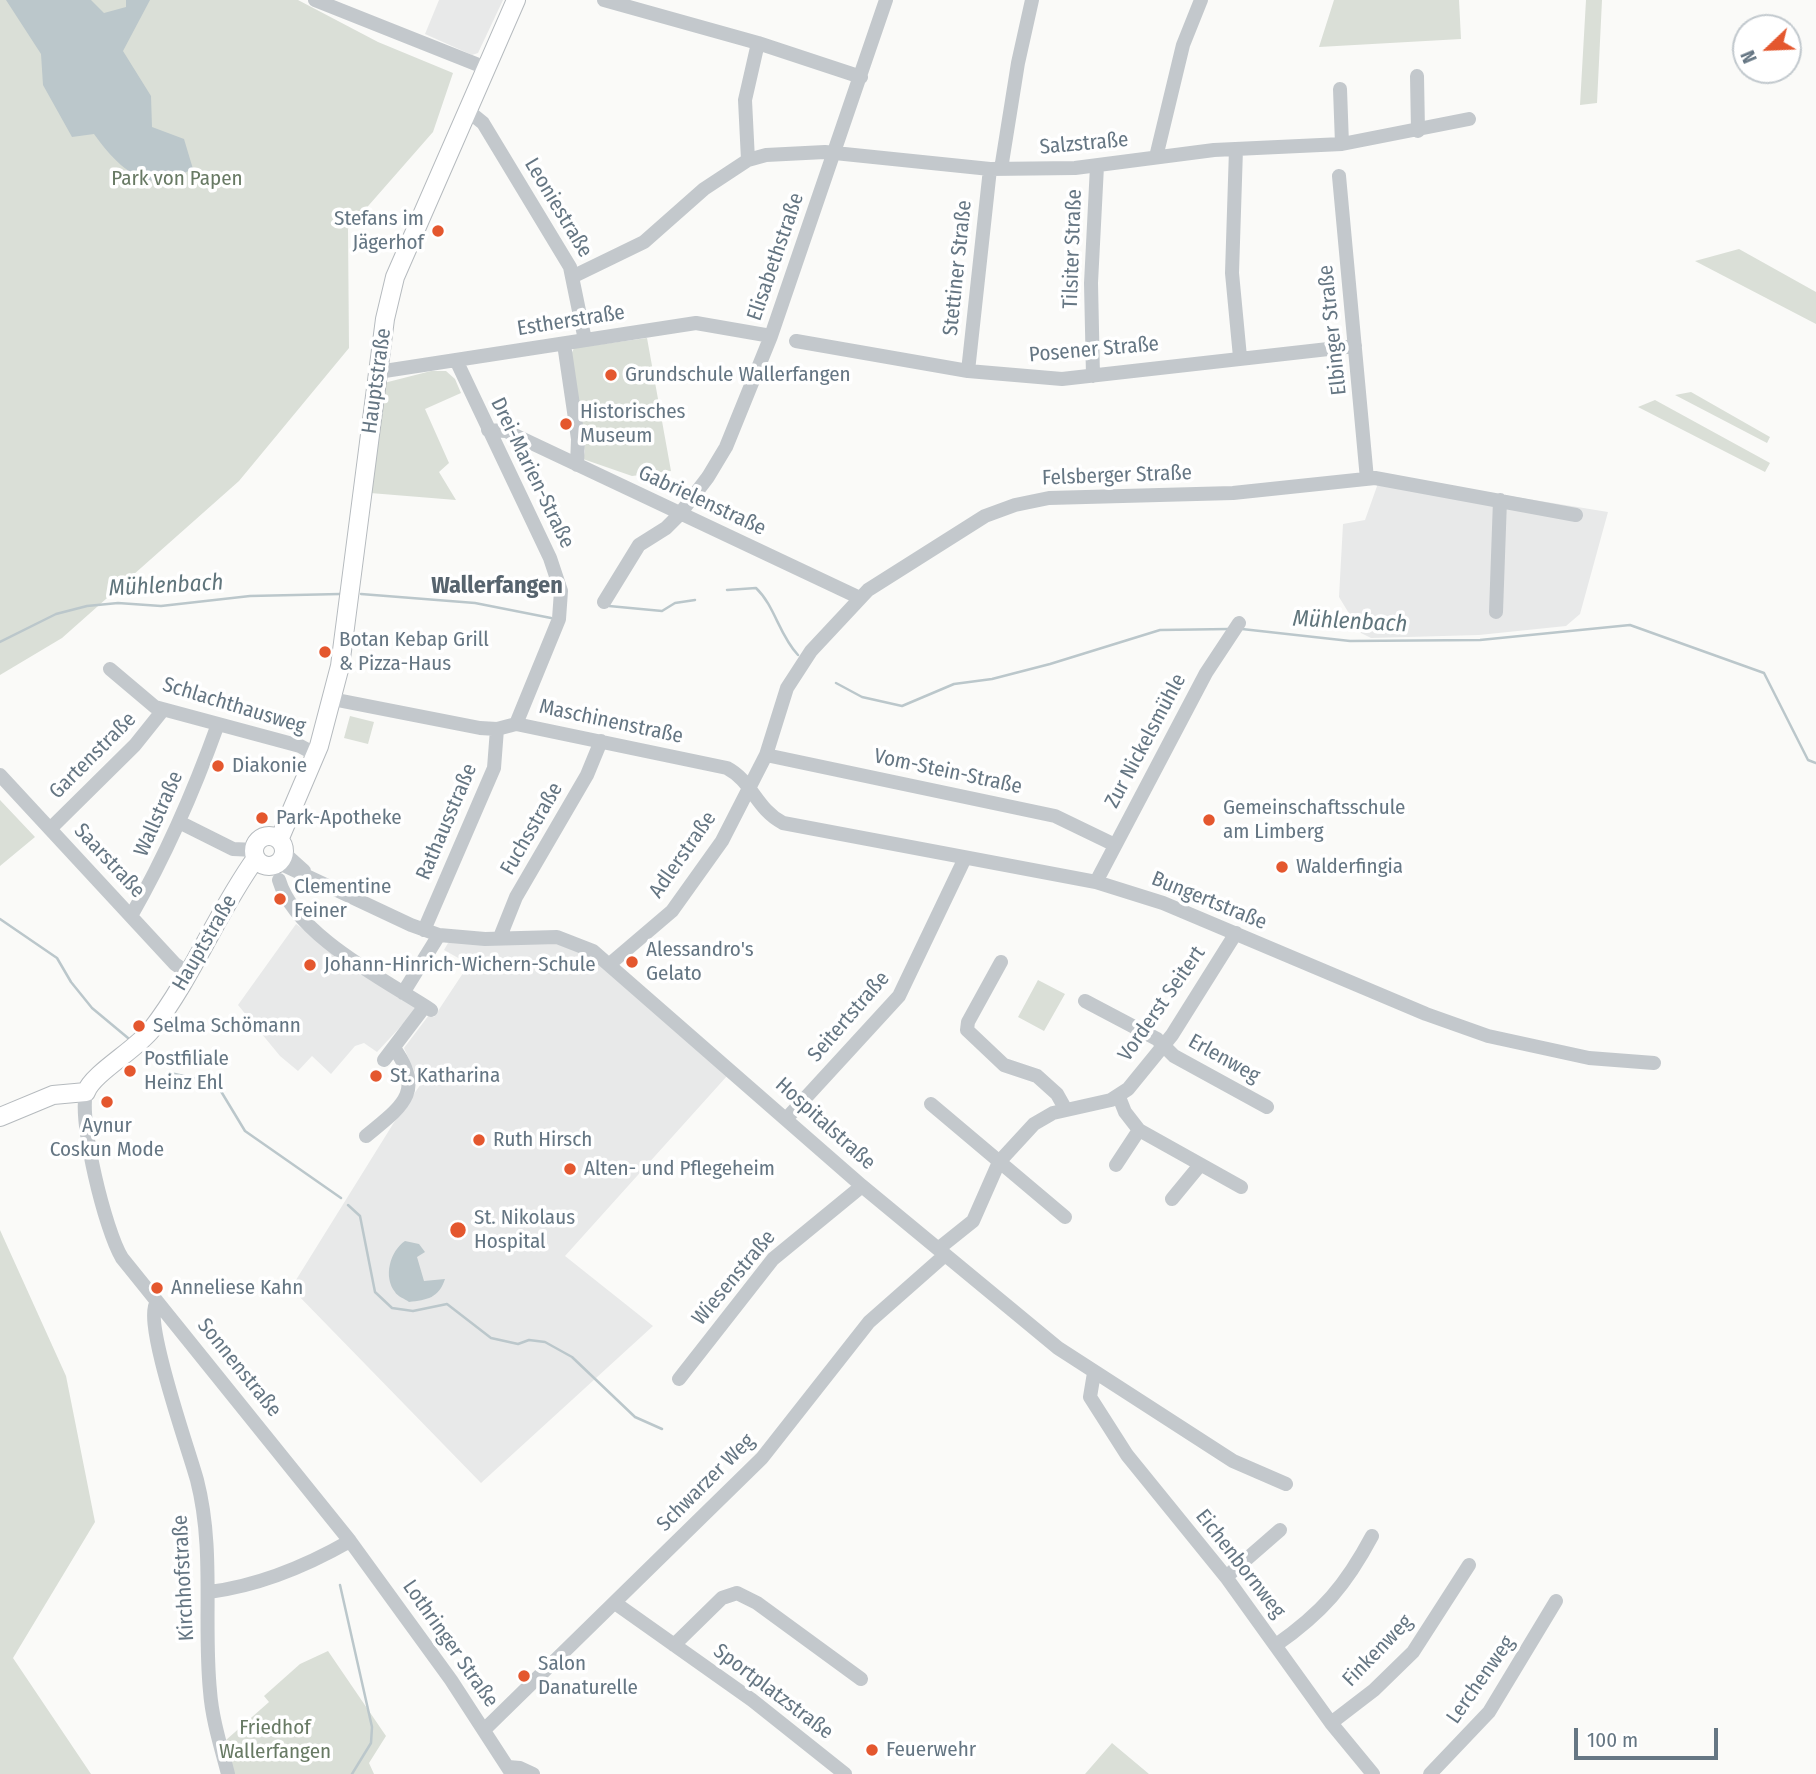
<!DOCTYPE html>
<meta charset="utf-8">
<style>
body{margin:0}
#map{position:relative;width:1816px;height:1774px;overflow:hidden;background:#fafaf8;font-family:"Fira Sans Condensed",sans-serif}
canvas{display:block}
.north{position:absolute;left:1732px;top:14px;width:70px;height:70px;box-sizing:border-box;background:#fff;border:2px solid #c1c8cd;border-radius:50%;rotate:247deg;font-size:19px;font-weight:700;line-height:28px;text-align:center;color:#657683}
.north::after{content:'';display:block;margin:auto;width:24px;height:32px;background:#e4572e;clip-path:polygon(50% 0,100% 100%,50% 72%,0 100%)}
.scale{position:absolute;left:1574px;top:1728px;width:144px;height:32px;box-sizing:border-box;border:4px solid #657683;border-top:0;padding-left:9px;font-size:21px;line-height:24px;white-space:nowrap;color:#657683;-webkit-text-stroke:5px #fff;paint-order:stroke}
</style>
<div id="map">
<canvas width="1816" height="1774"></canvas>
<div class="north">N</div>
<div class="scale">100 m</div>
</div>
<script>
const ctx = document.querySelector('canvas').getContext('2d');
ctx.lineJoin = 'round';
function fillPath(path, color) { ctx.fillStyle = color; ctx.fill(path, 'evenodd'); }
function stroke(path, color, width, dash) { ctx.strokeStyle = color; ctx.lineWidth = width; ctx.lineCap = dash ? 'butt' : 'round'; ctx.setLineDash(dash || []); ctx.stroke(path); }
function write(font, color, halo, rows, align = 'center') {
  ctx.font = font + ' "Fira Sans Condensed",sans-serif'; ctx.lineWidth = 7; ctx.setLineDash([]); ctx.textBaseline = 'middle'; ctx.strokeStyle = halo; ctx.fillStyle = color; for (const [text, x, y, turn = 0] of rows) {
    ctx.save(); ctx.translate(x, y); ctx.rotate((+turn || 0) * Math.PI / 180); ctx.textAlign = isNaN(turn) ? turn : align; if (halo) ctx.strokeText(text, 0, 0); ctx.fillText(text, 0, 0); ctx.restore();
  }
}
fillPath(new Path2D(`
 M439,0H503L478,53L472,55L425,34Z
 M1381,475L1608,512L1580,614L1566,626L1479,635L1371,638L1361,633L1339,597L1343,524L1365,520Z
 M296,924L417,1009L377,1052L364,1043L355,1046L331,1074L312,1056L298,1071L280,1056L238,1005Z
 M448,943L562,944L593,956L727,1076L565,1256L653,1326L481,1483L291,1288L393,1124L423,1081L416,1075L404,1048L429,1015L434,1017L469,964L444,950Z`), '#e8e9e9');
fillPath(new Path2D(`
 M0,0H298L378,42L453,73L433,132L348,229L349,348L239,481L62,638L0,675Z
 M1334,0H1459L1461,39L1319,47Z
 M1586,0H1602L1597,103L1580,105Z
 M1739,249L1816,292V324L1695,261Z
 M647,338L671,471L632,476L583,459L585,451L570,357L574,348Z
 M431,371H446L455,379L461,393L425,409L449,463L439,472L456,500L370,493L384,383Z
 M1691,392L1770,437L1767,443L1675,395Z
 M1655,400L1770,463L1765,472L1638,407Z
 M350,716L374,722L368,744L344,738Z
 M0,800L35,837L0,866Z
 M1038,980L1065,994L1044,1031L1018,1017Z
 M0,1230L66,1376L95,1522L13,1658L91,1774H0Z
 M328,1651L386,1736L369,1763L374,1774H234L226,1740L269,1702L264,1696L300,1664Z
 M1112,1743L1149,1774H1085Z`), '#dadfd7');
fillPath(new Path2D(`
 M6,0H91L104,13L126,7V0H150L123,51L151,96L152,127L184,139L193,169C185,172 176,178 167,180C135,187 110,156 94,134L72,137L43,85L41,54Z
 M405,1241L419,1244L425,1252L417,1257L424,1281L445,1279C439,1298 427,1300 409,1302C405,1299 397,1296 395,1292C383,1277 390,1251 405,1241Z`), '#bbc7cb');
stroke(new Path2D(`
 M727,590L756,588C775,606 779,635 798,655
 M361,594L475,603L551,618
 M609,606L662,611L675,603L695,600
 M1242,629L1350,641L1480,640L1630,625L1764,673L1808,760L1816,763
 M0,642L56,614L87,606L118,603L161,606L250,596L340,594
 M836,683L862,697L902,706L954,684L992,679L1050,664L1160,630L1229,629
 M0,919L57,958L71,982L92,1008L128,1038
 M170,1073L212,1082L219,1088L245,1131L341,1198
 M348,1205L360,1216L375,1292L392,1308L413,1311L447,1304L491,1338L518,1344L529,1340L545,1342L572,1357L635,1417L662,1429
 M340,1585L372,1727L371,1743L352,1774`), '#bbc7cb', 2.5);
const major = new Path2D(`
 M254 851a15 15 0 1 1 30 0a15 15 0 1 1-30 0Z
 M279,840L319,746L340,666L385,319L395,277L516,0
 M0,1117L53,1095L86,1092C93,1073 136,1050 152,1029C193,976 217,912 256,858`);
stroke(major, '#b5babe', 20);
stroke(new Path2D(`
 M315,0L486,68
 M604,0L758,43L861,77
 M1417,76L1418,131
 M1340,89L1342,144
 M467,110L483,123L570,267L585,340
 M1236,149L1232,273L1240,357
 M1156,157L1183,45L1201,0
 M748,160L745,100L758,43
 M1001,169L1018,63L1032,0
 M1339,176L1367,479
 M574,276L644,242L704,189L748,160L766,155L825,152L990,169L1075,168L1214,150L1342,144L1469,119
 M796,341L968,371L1062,379L1355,346
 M564,344L578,439L577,465
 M456,360L550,558L561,591L559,619L516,724
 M968,371L990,169
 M378,372L696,323L771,336
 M1093,376L1091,283L1097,166
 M488,430L506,431L860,598
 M604,602L639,545L666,528L679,515L708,477L726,447L771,336L886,0
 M1496,612L1500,500
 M110,669L155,707L300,746L315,754
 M332,699L480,728L497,729L516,724L727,768C752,781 756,809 783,823L1096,882L1163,903L1426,1014L1488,1036L1589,1058L1654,1063
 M766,755L1055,816L1115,845
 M0,775L175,964L188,973
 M179,822L233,849L255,850
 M50,829L135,745L163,710
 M284,853L304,871
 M279,863L411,925L439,935L485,939L557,937L593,951L862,1186L1058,1348L1233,1461L1286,1484
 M279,880C295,935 385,980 431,1010
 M1096,882L1206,673L1239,623
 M131,916C166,855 194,791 218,724
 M424,930L494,768L497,729
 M500,937L516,897L587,775L601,741
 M1001,962L968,1022L967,1030L1004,1065L1037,1076L1057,1094L1066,1110
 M611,963L672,911L722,841L766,755L787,688L811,651L868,590L985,516L1015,505L1049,498L1233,493L1375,478L1576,515
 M403,993L439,935
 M1085,1001L1157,1039L1174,1056L1267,1107
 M384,1060L425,1006
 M86,1092C79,1123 105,1230 122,1258L350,1541L451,1680L512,1774
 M1119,1097L1125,1112L1139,1130L1241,1187
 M931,1104L1065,1217
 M787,1118L899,996L965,858
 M366,1136C401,1107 426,1092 394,1048
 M1116,1165L1139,1130
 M1172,1199L1200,1165
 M938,1249L973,1221L999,1162L1034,1124L1053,1113L1111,1100L1128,1089L1172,1035L1236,933
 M157,1302C142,1320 189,1450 197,1480C215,1550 203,1620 210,1691C212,1719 221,1747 228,1774
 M1094,1373L1090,1397L1127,1455L1226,1577L1331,1723L1373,1774
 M679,1379L773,1259L862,1186
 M1226,1577L1280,1530
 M209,1592C257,1586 308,1565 350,1541
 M615,1603L752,1700L845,1774
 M674,1645L722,1598L737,1593L757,1603L861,1679
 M1276,1645C1322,1613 1346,1585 1372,1536
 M1331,1723L1374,1690L1413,1652L1469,1565
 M484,1730L762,1458L869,1322L945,1255
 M508,1767L520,1768L533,1774
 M1430,1774L1489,1712L1556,1601`), '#c3c8cc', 14);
stroke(major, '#fff', 18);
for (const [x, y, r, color] of [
 [438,231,7,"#e4572e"],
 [611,375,7,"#e4572e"],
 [566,424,7,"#e4572e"],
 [325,652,7,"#e4572e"],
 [218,766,7,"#e4572e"],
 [262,818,7,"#e4572e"],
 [1209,820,7,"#e4572e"],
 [1282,867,7,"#e4572e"],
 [280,899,7,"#e4572e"],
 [632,962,7,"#e4572e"],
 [310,965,7,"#e4572e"],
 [139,1026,7,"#e4572e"],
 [130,1071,7,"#e4572e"],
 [376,1076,7,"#e4572e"],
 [107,1102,7,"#e4572e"],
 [479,1140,7,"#e4572e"],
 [570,1169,7,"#e4572e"],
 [458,1230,9,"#e4572e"],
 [157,1288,7,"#e4572e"],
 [524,1676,7,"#e4572e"],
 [872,1750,7,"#e4572e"]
]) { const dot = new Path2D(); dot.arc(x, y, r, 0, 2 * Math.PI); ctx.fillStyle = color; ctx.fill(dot); stroke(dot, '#fff', 2.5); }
write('21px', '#657683', '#fff', [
 ["Salzstraße",1084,144,-5],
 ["Leoniestraße",558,208,59],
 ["Tilsiter Straße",1073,249,-88],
 ["Elisabethstraße",776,257,-71],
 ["Stettiner Straße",958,268,-84],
 ["Estherstraße",571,321,-9],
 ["Elbinger Straße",1333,330,-96],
 ["Posener Straße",1094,350,-5],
 ["Hauptstraße",377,381,-82],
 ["Drei-Marien-Straße",532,473,64],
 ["Felsberger Straße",1117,476,-2],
 ["Gabrielenstraße",702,501,25],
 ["Schlachthausweg",234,706,17],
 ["Maschinenstraße",611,722,12],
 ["Zur Nickelsmühle",1146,741,-62],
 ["Gartenstraße",93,756,-45],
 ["Vom-Stein-Straße",948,772,12],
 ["Wallstraße",159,814,-66],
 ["Rathausstraße",447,822,-67],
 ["Fuchsstraße",532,829,-60],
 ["Adlerstraße",683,855,-55],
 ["Saarstraße",109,861,47],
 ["Bungertstraße",1209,901,22],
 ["Hauptstraße",205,943,-60],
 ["Vorderst Seitert",1162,1004,-55],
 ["Seitertstraße",849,1017,-49],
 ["Erlenweg",1224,1059,29],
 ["Hospitalstraße",825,1124,42],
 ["Wiesenstraße",734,1278,-50],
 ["Sonnenstraße",239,1368,51],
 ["Schwarzer Weg",706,1483,-45],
 ["Eichenbornweg",1240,1564,52],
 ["Kirchhofstraße",184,1578,-93],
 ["Lothringer Straße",450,1644,55],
 ["Finkenweg",1378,1651,-46],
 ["Lerchenweg",1481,1680,-55],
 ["Sportplatzstraße",773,1692,37]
]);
write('21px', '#687a64', '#fff', [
 ["Park von Papen",177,179],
 ["Friedhof",275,1728],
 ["Wallerfangen",275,1752]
]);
write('21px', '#657683', '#fff', [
 ["Stefans im",424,219,"right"],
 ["Jägerhof",424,243,"right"],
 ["Grundschule Wallerfangen",625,375],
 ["Historisches",580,412],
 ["Museum",580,436],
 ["Botan Kebap Grill",339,640],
 ["& Pizza-Haus",339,664],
 ["Diakonie",232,766],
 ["Gemeinschaftsschule",1223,808],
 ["am Limberg",1223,832],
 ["Park-Apotheke",276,818],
 ["Walderfingia",1296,867],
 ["Clementine",294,887],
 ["Feiner",294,911],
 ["Alessandro's",646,950],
 ["Gelato",646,974],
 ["Johann-Hinrich-Wichern-Schule",324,965],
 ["Selma Schömann",153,1026],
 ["Postfiliale",144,1059],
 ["Heinz Ehl",144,1083],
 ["St. Katharina",390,1076],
 ["Aynur",107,1126,"center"],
 ["Coskun Mode",107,1150,"center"],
 ["Ruth Hirsch",493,1140],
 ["Alten- und Pflegeheim",584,1169],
 ["St. Nikolaus",474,1218],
 ["Hospital",474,1242],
 ["Anneliese Kahn",171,1288],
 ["Salon",538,1664],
 ["Danaturelle",538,1688],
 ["Feuerwehr",886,1750]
], 'left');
write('italic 23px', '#60757c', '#fff', [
 ["Mühlenbach",166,586,-3],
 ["Mühlenbach",1350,622,3]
]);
write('bold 24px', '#57646e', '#fff', [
 ["Wallerfangen",497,586]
]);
</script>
